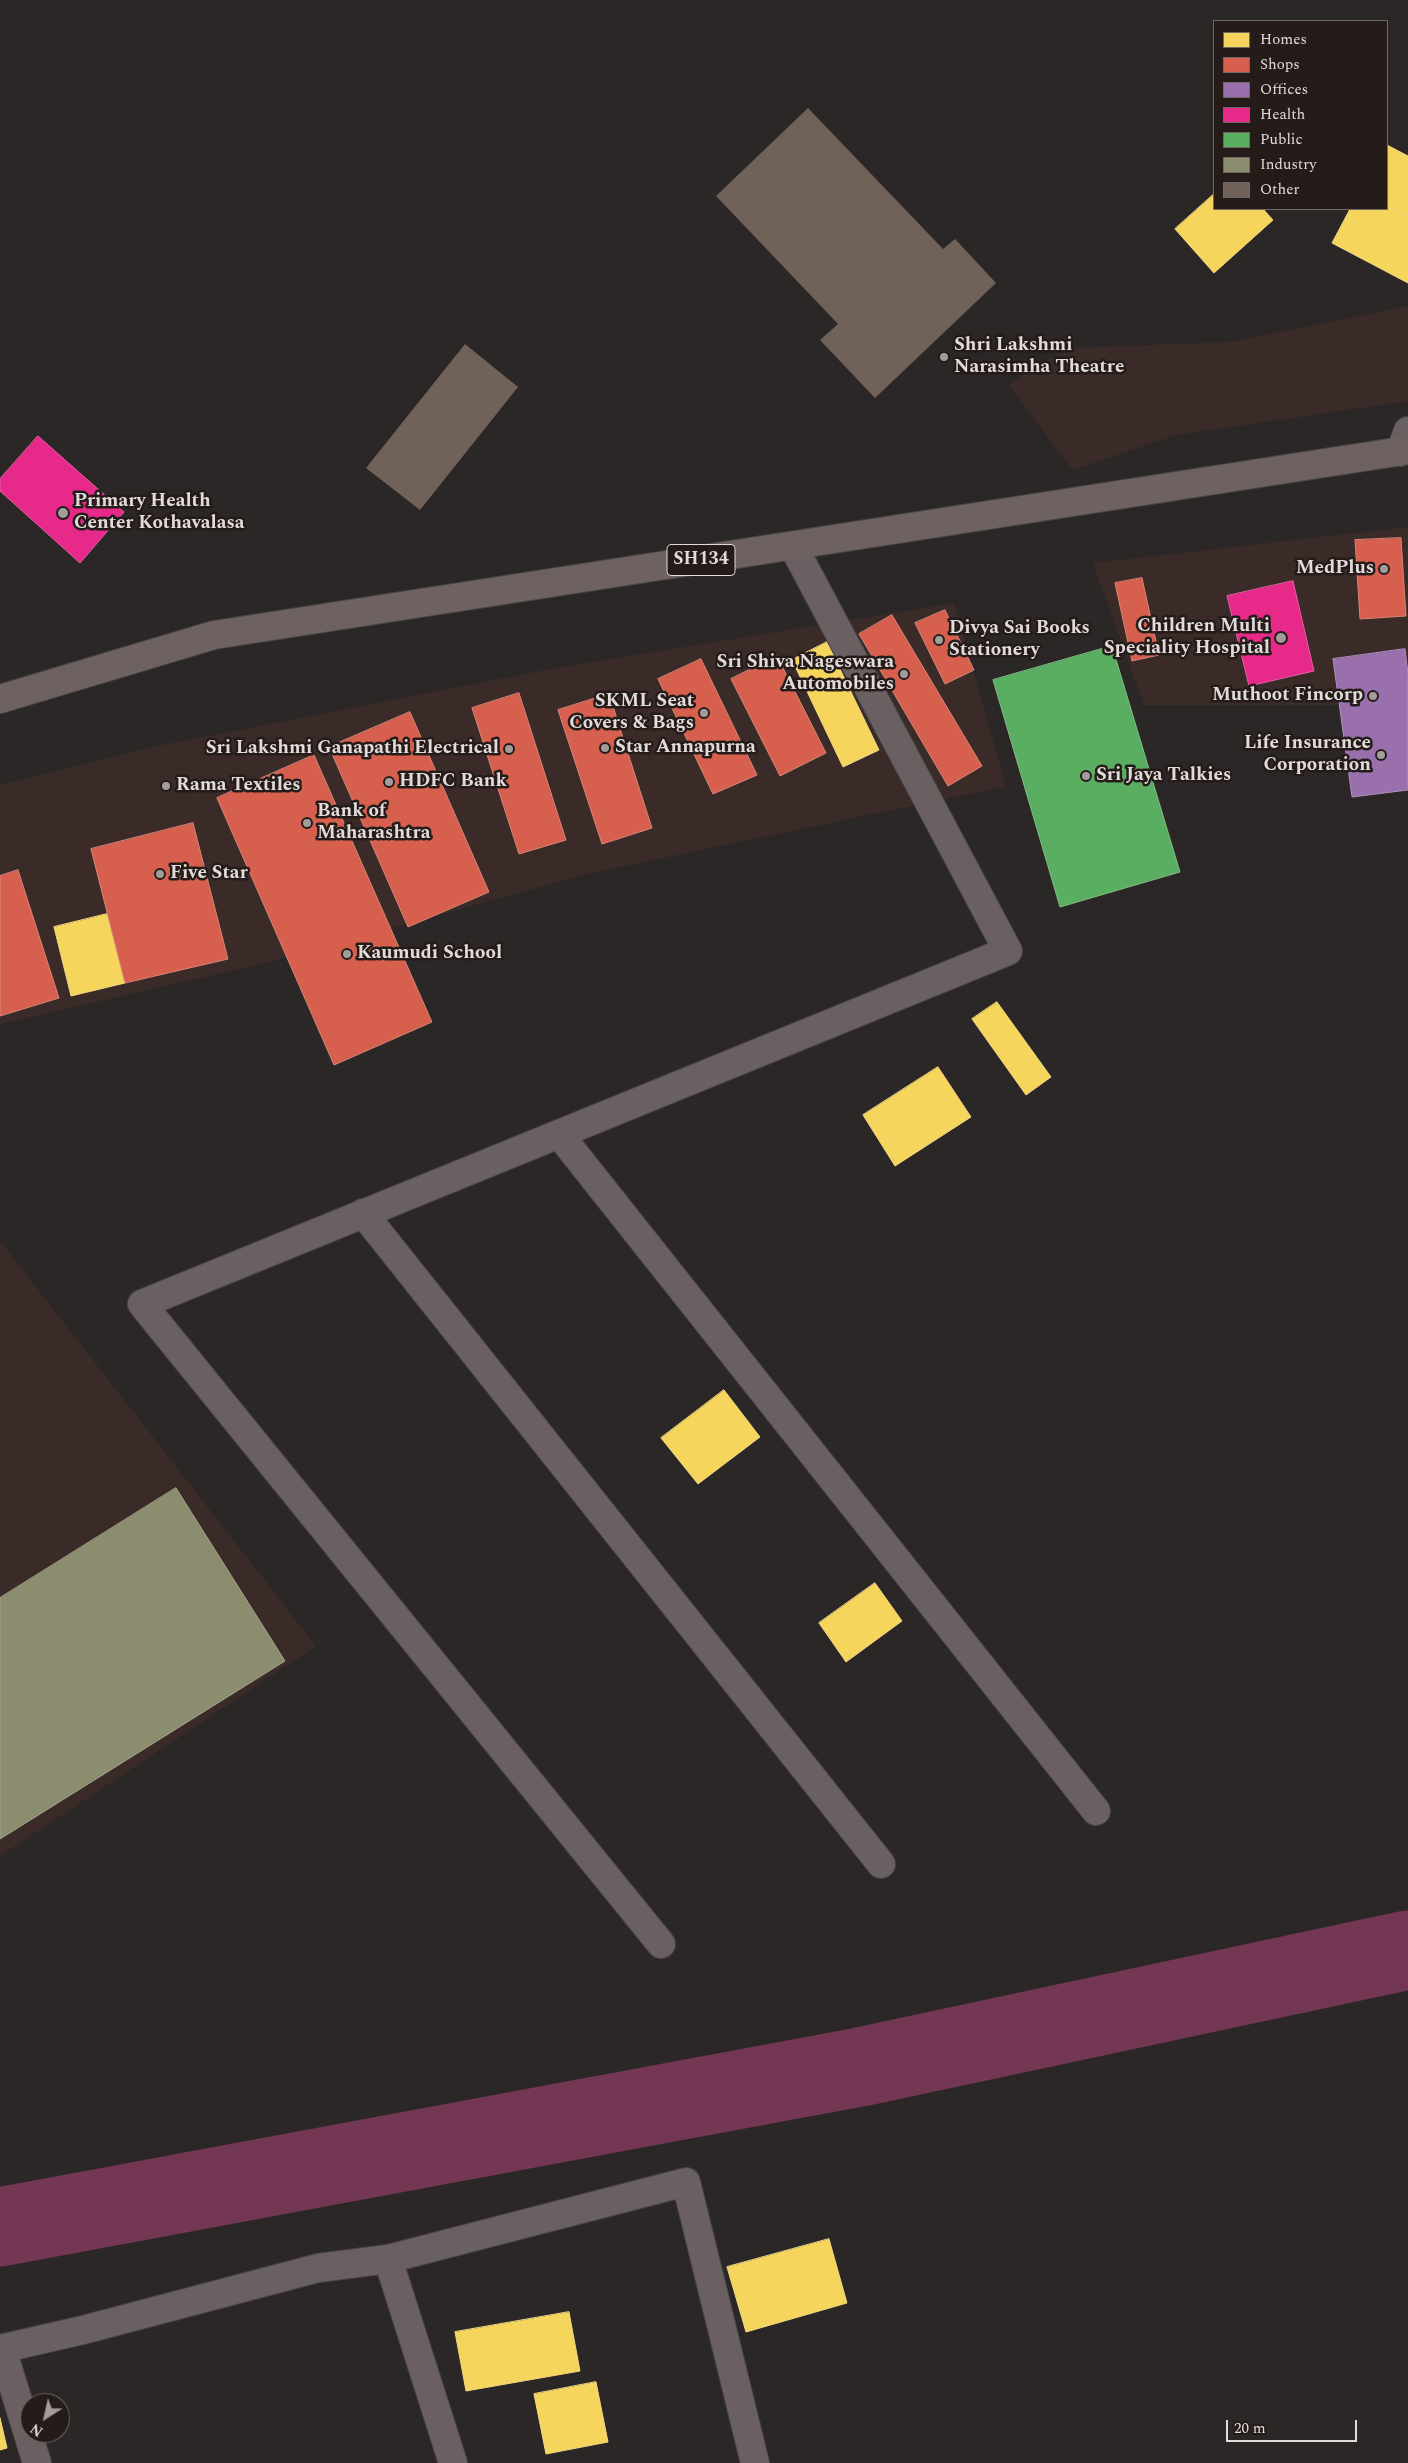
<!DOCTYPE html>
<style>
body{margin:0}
#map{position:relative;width:1408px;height:2463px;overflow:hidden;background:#2c2727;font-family:Spectral,serif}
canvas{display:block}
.legend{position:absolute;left:1213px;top:20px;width:175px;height:190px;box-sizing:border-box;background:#251c1a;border:1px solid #706867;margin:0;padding:6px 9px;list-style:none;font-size:15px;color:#e1dbda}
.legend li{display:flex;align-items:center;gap:10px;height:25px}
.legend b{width:25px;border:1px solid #706867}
.north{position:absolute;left:20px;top:2393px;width:50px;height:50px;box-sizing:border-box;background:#251c1a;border:1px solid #706867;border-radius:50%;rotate:215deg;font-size:14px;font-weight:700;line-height:20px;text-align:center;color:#e1dbda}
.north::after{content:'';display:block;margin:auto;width:18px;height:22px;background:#a29c9b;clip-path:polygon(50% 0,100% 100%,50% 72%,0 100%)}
.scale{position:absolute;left:1226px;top:2420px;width:131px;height:22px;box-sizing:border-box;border:2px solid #e1dbda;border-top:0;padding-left:6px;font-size:15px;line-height:18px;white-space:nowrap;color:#e1dbda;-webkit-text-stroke:4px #251c1a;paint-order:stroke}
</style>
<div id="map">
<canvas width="1408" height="2463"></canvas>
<ul class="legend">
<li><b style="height:14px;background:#f6d55c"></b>Homes</li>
<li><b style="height:14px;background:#d6604d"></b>Shops</li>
<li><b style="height:14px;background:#9970ab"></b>Offices</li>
<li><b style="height:14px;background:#e7298a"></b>Health</li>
<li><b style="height:14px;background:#5aae61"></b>Public</li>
<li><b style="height:14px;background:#8c8c6e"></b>Industry</li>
<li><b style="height:14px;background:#706159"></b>Other</li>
</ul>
<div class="north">N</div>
<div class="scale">20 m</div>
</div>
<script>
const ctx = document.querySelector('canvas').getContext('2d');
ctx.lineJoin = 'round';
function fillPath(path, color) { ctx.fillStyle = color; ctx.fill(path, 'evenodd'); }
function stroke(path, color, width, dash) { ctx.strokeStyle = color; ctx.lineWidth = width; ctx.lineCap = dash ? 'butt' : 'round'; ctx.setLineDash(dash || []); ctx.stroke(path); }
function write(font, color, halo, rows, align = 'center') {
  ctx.font = font + ' Spectral,serif'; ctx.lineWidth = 5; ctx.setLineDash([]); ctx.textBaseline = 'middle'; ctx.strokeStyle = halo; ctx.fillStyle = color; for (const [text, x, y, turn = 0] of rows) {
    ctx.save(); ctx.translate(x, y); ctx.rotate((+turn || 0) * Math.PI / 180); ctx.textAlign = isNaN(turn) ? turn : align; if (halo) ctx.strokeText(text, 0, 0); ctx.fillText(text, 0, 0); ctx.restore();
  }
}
fillPath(new Path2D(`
 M1408,306V401L1176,435L1072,470L1009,385L1067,348L1231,342Z
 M1408,527V705H1144L1093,563Z
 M954,603L1006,786L587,874L261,964L0,1024V785L147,748L556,668Z
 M0,1241L316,1646L0,1856Z`), '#3a2b29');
const homes = new Path2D(`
 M1387,145L1408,156V216L1387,205Z
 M1214,194V209H1263L1273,220L1214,273L1175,229Z
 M1387,205L1408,216V283L1332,243L1350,209H1387Z
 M827,642L879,750L843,767L792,660Z
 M107,914L125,983L71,996L54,927Z
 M997,1002L1051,1077L1026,1095L972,1019Z
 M938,1067L971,1117L895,1166L863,1115Z
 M724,1390L760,1437L698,1484L661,1438Z
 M875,1583L902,1621L846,1662L819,1623Z
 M829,2239L847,2303L746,2332L727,2267Z
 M569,2312L580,2371L466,2391L455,2332Z
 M596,2382L608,2442L546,2454L534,2394Z
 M0,2418L7,2448L0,2450Z`);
fillPath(homes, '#f6d55c');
stroke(homes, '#f0d782', 1);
const shops = new Path2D(`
 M1401,538L1406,616L1360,619L1355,540Z
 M1142,578L1159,655L1132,661L1115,583Z
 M945,610L974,670L945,684L915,623Z
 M892,615L982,766L948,786L859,634Z
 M777,656L826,753L780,776L731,679Z
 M701,659L757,775L713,794L658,679Z
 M519,693L566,840L519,854L472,708Z
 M609,694L652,828L602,844L558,710Z
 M410,712L489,892L408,927L329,747Z
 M314,755L432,1022L334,1065L217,798Z
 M193,823L228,959L125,983L91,849Z
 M18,870L59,998L0,1016V876Z`);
fillPath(shops, '#d6604d');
stroke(shops, '#d98577', 1);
const offices = new Path2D(`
 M1405,649L1408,674V790L1352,797L1333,659Z`);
fillPath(offices, '#9970ab');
stroke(offices, '#af90b9', 1);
const health = new Path2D(`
 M38,436L124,512L80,563L0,491V479Z
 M1293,581L1314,671L1249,686L1227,596Z`);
fillPath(health, '#e7298a');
stroke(health, '#e55ea2', 1);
const public = new Path2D(`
 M1112,646L1180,872L1060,907L993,680Z`);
fillPath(public, '#5aae61');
stroke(public, '#82bc85', 1);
const industry = new Path2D(`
 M176,1488L285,1661L0,1839V1598Z`);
fillPath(industry, '#8c8c6e');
stroke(industry, '#a6a48e', 1);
stroke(new Path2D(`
 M0,2227L860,2067L1408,1950`), '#733753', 79);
fillPath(new Path2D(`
 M808,108L943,249L955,239L996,283L875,398L820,340L838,324L716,196Z
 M465,344L518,387L420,510L366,468Z`), '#706159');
const minor = new Path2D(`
 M1400,452L1408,431
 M559,1134L1096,1811
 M363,1213L881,1864
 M661,1944L142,1304L1008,951L793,546
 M388,2259L453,2463
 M0,2349L83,2330L318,2268L388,2259L686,2182L755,2463
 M2,2349L37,2463`);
const primary = new Path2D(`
 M0,699L214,635L1408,450`);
stroke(minor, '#484544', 30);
stroke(primary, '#484544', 30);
stroke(minor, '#6b6061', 28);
stroke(primary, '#6d6162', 28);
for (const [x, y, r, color] of [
 [944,357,5,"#a29c9b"],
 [63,513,6,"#a29c9b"],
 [1384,569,5,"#a29c9b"],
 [1281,638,6,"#a29c9b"],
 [939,640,5,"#a29c9b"],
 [904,674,5,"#a29c9b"],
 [1373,696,5,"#a29c9b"],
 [704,713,5,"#a29c9b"],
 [605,748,5,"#a29c9b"],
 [509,749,5,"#a29c9b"],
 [1381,755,5,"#a29c9b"],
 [1086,776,5,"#a29c9b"],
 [389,782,5,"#a29c9b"],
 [166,786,5,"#a29c9b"],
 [307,823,5,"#a29c9b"],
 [160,874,5,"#a29c9b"],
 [347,954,5,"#a29c9b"]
]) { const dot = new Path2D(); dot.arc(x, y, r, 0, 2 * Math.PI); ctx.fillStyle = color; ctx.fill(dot); stroke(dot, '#251c1a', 2); }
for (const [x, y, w] of [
 [701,560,68]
]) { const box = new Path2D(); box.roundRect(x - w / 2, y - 15.5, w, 31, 4); ctx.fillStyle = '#251c1a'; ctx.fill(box); stroke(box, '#e1dbda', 1); }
write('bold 18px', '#e1dbda', null, [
 ["SH134",701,560]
]);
write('bold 19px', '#e1dbda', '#251c1a', [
 ["Shri Lakshmi",954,346],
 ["Narasimha Theatre",954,368],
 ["Primary Health",74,502],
 ["Center Kothavalasa",74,524],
 ["MedPlus",1374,569,"right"],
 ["Children Multi",1270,627,"right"],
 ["Speciality Hospital",1270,649,"right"],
 ["Divya Sai Books",949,629],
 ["Stationery",949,651],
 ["Sri Shiva Nageswara",894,663,"right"],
 ["Automobiles",894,685,"right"],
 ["Muthoot Fincorp",1363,696,"right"],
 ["SKML Seat",694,702,"right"],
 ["Covers & Bags",694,724,"right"],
 ["Life Insurance",1371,744,"right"],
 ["Corporation",1371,766,"right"],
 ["Star Annapurna",615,748],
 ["Sri Lakshmi Ganapathi Electrical",499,749,"right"],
 ["Sri Jaya Talkies",1096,776],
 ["HDFC Bank",399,782],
 ["Rama Textiles",176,786],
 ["Bank of",317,812],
 ["Maharashtra",317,834],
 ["Five Star",170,874],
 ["Kaumudi School",357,954]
], 'left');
</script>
